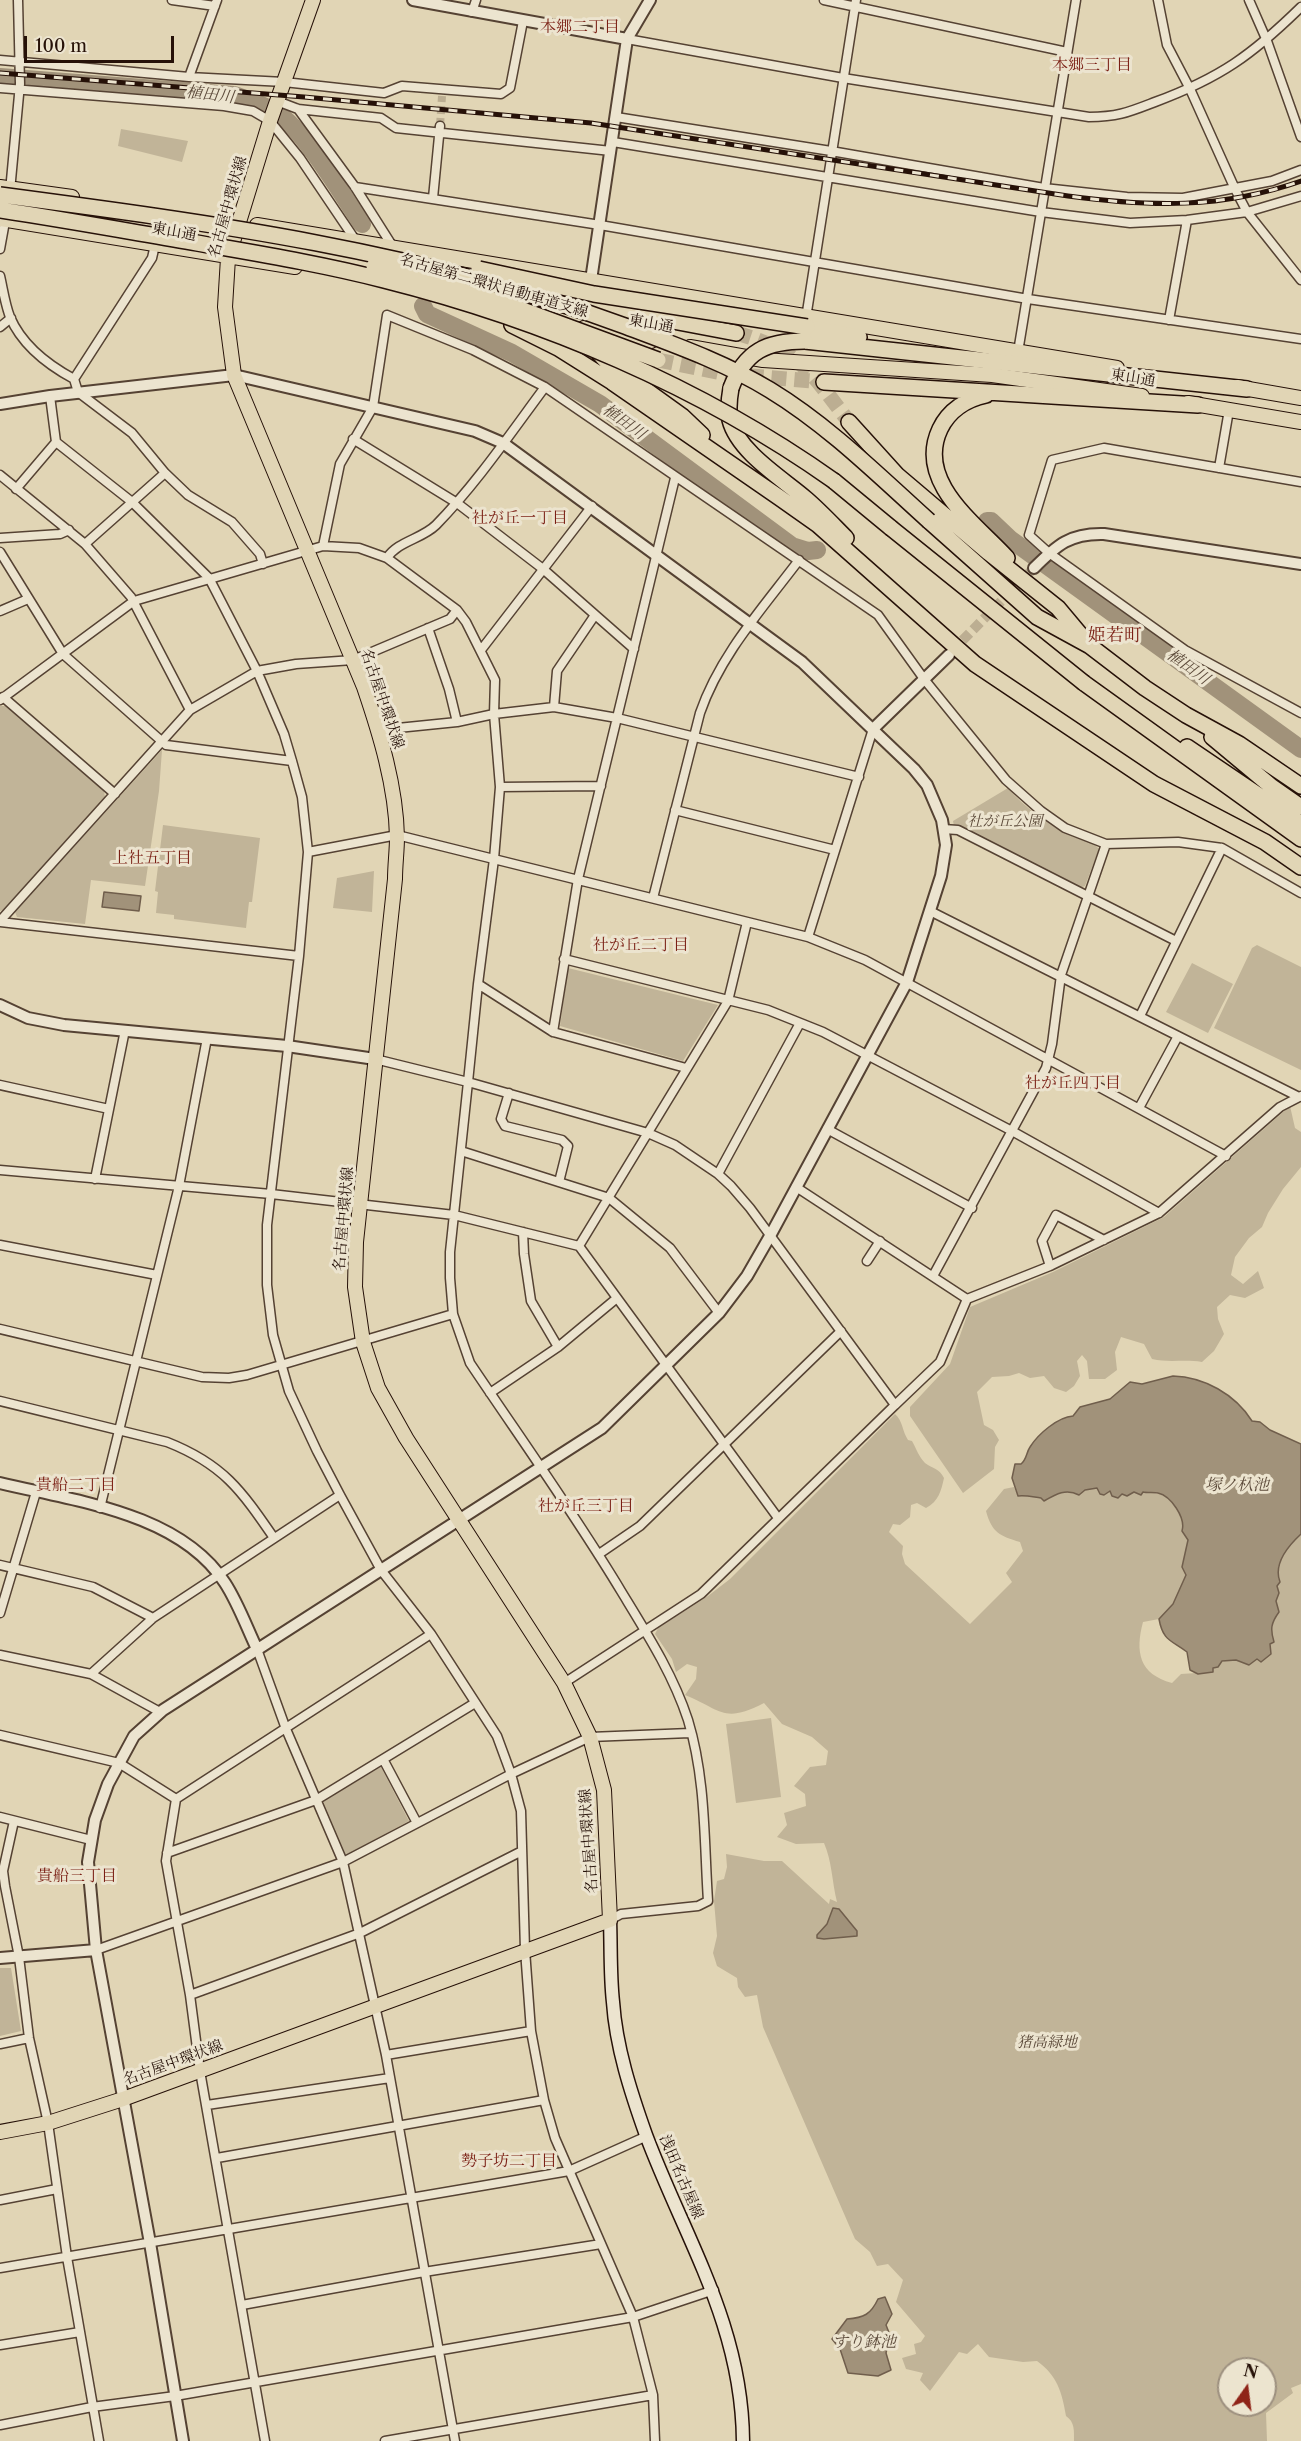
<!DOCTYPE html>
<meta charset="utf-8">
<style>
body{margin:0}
#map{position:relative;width:1301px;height:2441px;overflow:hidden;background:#e1d5b5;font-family:"Libre Caslon Text",serif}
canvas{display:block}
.north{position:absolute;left:1217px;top:2357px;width:60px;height:60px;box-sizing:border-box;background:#ece4cf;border:2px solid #9d907f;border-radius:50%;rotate:14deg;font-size:16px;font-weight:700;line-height:24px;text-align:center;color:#261108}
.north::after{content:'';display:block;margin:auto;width:21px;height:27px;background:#8f2418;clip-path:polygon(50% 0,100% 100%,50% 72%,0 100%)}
.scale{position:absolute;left:24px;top:36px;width:150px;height:27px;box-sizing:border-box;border:3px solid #261108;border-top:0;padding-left:8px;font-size:18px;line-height:21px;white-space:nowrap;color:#261108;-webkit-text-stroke:4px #ece4cf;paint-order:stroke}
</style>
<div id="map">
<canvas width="1301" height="2441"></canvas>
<div class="north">N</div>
<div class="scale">100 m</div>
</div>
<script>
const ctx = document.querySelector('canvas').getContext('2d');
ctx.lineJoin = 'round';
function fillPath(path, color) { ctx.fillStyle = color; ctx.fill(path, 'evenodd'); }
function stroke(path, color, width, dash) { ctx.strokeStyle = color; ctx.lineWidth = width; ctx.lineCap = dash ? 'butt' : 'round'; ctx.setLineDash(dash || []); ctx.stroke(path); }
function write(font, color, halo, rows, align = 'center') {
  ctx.font = font + ' "Libre Caslon Text","Noto Serif JP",serif'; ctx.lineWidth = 6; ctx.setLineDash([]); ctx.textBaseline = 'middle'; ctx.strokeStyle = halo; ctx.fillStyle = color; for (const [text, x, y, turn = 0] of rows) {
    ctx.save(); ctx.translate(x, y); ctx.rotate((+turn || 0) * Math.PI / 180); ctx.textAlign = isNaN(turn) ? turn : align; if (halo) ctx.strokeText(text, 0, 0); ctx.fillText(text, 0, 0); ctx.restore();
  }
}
fillPath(new Path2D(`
 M121,129L188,141L182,162L118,146Z
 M0,706H6L104,791L105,797L3,910L0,911Z
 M162,750L159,791L145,886L91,880L85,924L17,917L15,912Z
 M1008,788C1023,806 1048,824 1069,835C1078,840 1092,840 1099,849L1085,886L1080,888L954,826L953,821Z
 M163,825L260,838L252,902H249L246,928L174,919V915L156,913L158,892L155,891Z
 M374,871L372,912L333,908L337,878Z
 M1257,945L1301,967V1070L1214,1028L1252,948Z
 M1192,963L1233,984L1208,1033L1166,1012Z
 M568,968L718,1005L683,1061L560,1026Z
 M1290,1106L1295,1128L1301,1132V1167L1283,1189L1268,1213L1262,1227L1249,1238L1235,1257L1231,1275L1243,1284L1258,1271L1264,1288L1245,1298L1230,1295L1217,1307L1218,1319L1224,1334L1214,1351L1202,1362C1185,1359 1169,1363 1152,1359L1144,1344L1121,1337L1115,1352L1117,1370L1105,1379H1089L1087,1361L1082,1355L1077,1361L1080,1376L1074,1386L1066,1392L1054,1388L1044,1376L1030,1378L1019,1373L1009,1376L992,1377L977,1392L984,1425L993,1430L999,1440L995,1447L994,1469L963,1493L910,1416V1407L950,1364L970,1307L1053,1272L1164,1217Z
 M895,1414C903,1421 902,1431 908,1440L912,1441C916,1448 919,1457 925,1463C933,1469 939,1468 944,1478C941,1491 939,1501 926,1508L917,1503L911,1505L910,1517L900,1525L893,1524L889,1532L903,1546L902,1554L905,1564L970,1624L1012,1582L1006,1573L1023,1551L1020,1542C1000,1536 992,1533 986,1511L1004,1489L1014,1487L1018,1496C1026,1495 1033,1497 1041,1498L1044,1501L1059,1493L1098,1488L1122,1494L1134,1491L1158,1493L1168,1498L1181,1515L1188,1540L1182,1566L1186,1575L1173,1604L1159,1619L1143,1622C1135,1652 1139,1674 1172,1683L1181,1674L1212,1672L1213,1668C1223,1660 1231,1657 1242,1663L1269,1643L1277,1586L1280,1582C1273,1564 1288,1546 1301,1534V2384L1291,2388L1293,2393L1266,2413L1267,2441H1074C1074,2431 1075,2422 1066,2416C1062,2392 1057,2375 1037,2361L1023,2362L989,2357L978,2344L967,2354L959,2352L930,2391L920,2380L923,2373L906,2369L902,2358L916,2354L914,2344L921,2342L925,2336L896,2302L903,2280L888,2264L877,2266L870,2252L855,2239L763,2027L757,1995L745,1997L738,1987L737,1978L717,1966L713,1953L717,1936L714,1901L717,1881L724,1879L727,1867L726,1854L764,1861H782L829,1904L830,1899L837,1902C832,1882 832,1861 824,1843L796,1844L777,1837L787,1825L784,1813L806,1806L805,1794L794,1786L810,1767L826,1765L828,1751L812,1737L782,1724L764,1703C723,1724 722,1710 685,1695L696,1679L697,1667L687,1664L676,1672L672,1659L655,1634L658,1628L708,1596L730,1579ZM1229,2369H1265V2405H1229Z
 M771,1718L781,1797L736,1803L726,1724Z
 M381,1767L409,1821L346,1855L323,1801Z
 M0,1968H11L21,2031L0,2036Z`), '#c1b498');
const water = new Path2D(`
 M104,892L141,896L139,911L102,907Z
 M1173,1376C1204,1377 1235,1394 1252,1421L1260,1422L1270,1430L1301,1444V1534C1288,1546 1273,1564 1280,1582L1277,1586L1279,1593L1276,1601L1279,1612C1271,1623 1270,1629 1274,1642L1270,1644L1271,1654L1261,1662L1257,1659L1249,1665L1236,1660L1222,1661L1218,1667L1213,1668V1672L1198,1674L1190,1670L1187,1652C1171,1640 1163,1641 1159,1619L1173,1604L1186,1575L1182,1567L1188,1540L1182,1531C1186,1518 1171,1496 1158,1493C1155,1492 1147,1493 1143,1492L1141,1495L1134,1492L1127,1496L1122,1494L1118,1498L1112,1496L1110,1491L1104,1495L1100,1494L1097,1488L1085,1490L1079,1495C1066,1488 1056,1494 1044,1501L1041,1498C1033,1497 1026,1495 1018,1496L1012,1478L1015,1464H1021C1027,1459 1026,1453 1030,1447C1038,1434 1058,1417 1073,1416L1080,1407L1110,1399L1130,1382L1142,1384Z
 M833,1908L839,1909L857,1931V1936L824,1939L817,1938V1935L827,1924Z
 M885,2297L892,2314L886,2325L890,2335L886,2353L891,2370L878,2376L848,2373L840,2349L832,2339L847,2319C864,2318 871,2314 878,2299Z`);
fillPath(water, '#a1927a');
stroke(water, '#705e4c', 1.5);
stroke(new Path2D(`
 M0,77L234,95C248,100 265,105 277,113C305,131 342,195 362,224
 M423,306L427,314L512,353L600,404L792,546L808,551L817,550
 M987,521H991L1010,539L1301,749`), '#a1927a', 18);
stroke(new Path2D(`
 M440,126L442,96`), '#bcae92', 8, [8, 4]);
stroke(new Path2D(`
 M952,651L1034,568`), '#bcae92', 10, [10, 5]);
stroke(new Path2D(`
 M736,333C800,351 810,371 849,422
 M658,360L727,374L824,382`), '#bcae92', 15, [15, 8]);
const minor = new Path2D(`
 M172,0L215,6
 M824,0L1067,52
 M1158,0L1167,45L1190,89L1235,189L1247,212L1301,280
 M1249,0L1267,41L1301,137
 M472,12L476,0
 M627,39L843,78L1089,117C1118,117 1129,112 1155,102C1220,78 1252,55 1301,7
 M0,60L189,77L284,82L384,93L402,86L501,94L510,88L523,21
 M189,77L217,0
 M0,88L224,106L253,111L270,121L300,158L356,241
 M277,101L298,109L381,118L396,128L611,151
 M298,109L355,187L393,247
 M616,117L831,151L1044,188L1127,197L1183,198L1272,181L1301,170
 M613,142L1041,212L1130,223L1187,220L1247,212L1301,196
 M355,187L600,225L1028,299L1301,339
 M10,191L20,84L18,0
 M433,198L440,126
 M0,249L6,216
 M0,276C3,289 5,304 10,317C22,345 48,365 74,379L78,392L132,433L165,473L188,495L232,522L260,554L263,564
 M806,318L856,0
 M1169,320L1187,220
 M0,327L11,318
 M1018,352L1076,0
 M74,379L152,258L155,245
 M353,439L457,503L543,569L634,649
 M56,442L132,502L209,578L257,671L296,664L353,660L450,619L457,610
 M1219,468L1229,410
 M0,475L85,544L131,597L190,710
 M1301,482L1104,448L1052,460L1029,535L1049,553L1185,650L1301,713
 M16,489L56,442L50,396
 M0,538L60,534L69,530
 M85,544L165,473
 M323,546L340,464L373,407L387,315L473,350L545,387L878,615L924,679L1006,780L1041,811L1065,828L1106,844L1178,842L1222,848L1301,893
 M0,552L63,654L166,745L292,761
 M387,558C398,541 422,539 436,525C477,483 510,434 545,387
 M0,611L28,599
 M428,628L449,689L457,722
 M481,650L592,506
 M3,697L115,794
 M0,700L134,601L323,546L359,548L387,558L457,610L466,622L495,680L494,714L500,787L494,859L478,984
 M554,707L557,671L595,615
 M378,730L457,722L494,714L554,707L617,718L859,777
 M500,787L601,786
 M675,810L835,850
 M943,829L958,830L1176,941
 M308,852L397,835L808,937L865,960L1226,1156
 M653,898L700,713C720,655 762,609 799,560
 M930,911L1299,1097
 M0,921L190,710L257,671L284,734L292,761L302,797L308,852L299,956L267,1225V1285L273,1335L289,1391L317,1451L340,1495L381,1570L431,1634L497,1736L511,1774L521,1811L525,1950L531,2031L544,2100L555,2138L633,2317L653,2395L655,2441
 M0,922L299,956
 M808,937L873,729
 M564,959L768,1010L823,1032L1012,1131L1159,1213
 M1140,1016L1222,848
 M553,1032L686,1068
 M375,1059L468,1082L478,984L553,1032L578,879L675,478
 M0,1085L109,1109
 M509,1093L501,1119L505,1126L562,1140L568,1146L559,1182
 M1139,1108L1178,1036
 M827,1129L972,1208
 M461,1151L609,1198L670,1248L719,1313
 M0,1170L271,1194L454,1215L579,1246L778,1518
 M718,1174L800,1023
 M95,1179L125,1030
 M796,1187L967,1299
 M523,1232L524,1254L531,1301L558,1347
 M0,1245L157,1275
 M579,1246L728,1001L747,922
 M867,1261L880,1241
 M1050,1266L1042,1241L1056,1215L1104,1240
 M933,1276L1046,1068L1052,1044L1061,975L1106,844
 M0,1329L202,1377L229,1378L247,1375L453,1314
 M490,1393L558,1347L617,1298
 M0,1401L167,1442C223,1464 241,1490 274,1538
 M100,1508L179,1186L207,1038
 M599,1554L640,1526L841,1331
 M0,1565L93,1587L153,1618
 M0,1613L36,1492
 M257,1649L286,1729L343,1862L386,2055L455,2441
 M0,1655L91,1674L160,1712
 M91,1674L153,1618L340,1495
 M564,1683L701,1594L895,1405
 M0,1735L119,1763L176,1799
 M383,1759L417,1823
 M0,1817L91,1840
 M14,1821L3,1871L5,1886L19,1957L29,2038L48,2123L67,2257L99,2441
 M167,1853L316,1800L475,1703
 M610,1920L621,1914L698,1906L708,1901C704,1841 706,1779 688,1720C673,1674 646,1632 621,1591C574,1513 521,1439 470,1363L453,1314L450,1278V1252L468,1082L648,1133L675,1145L718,1174L731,1186L750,1208L895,1405L940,1362L967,1299L1050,1266L1159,1213L1280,1107L1301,1096
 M96,1950L343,1862L511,1774L590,1737L690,1733
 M190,1995L360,1933L522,1851
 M0,2044L29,2038
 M386,2055L531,2031
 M207,2105L390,2078
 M217,2158L544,2100
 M0,2200L57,2189
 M0,2268L569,2171L647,2136
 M242,2305L424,2272L601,2244
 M0,2345L80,2332
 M0,2425L92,2407L175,2396L633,2317L714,2290
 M265,2441L200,2071L190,1995L166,1861L176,1799L431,1634
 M385,2441L653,2395`);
const tertiary = new Path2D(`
 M413,0L627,39
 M591,280L627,39L650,0
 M0,404L50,396L234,375L475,431L503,443L802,662L914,769L927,785L942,820L946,845L941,876L907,982L770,1236L747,1276L719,1313L602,1428L163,1710L134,1736L108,1784L95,1820L88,1862L96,1950L150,2243L183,2441
 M1034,568C1057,545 1070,533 1104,534L1301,564
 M873,729L949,655
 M0,1005L28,1018L64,1025L287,1046L375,1059
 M0,1483C75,1501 180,1513 225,1583C238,1603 247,1628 257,1649
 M0,1958L96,1950`);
const secondary = new Path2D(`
 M610,1920C611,1947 610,1975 613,2002C616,2047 631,2093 646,2135C685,2239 742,2324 743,2441`);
const primary = new Path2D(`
 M0,187L72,197
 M0,219L295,267
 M257,225L1117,368
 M584,328L651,341
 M690,347L763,360L992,375L1142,396
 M1237,387L1301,398
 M1188,403L1301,422
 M0,2132L48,2123L123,2099L610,1920L604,1790L590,1737L564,1683L406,1438L378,1388L363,1342L355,1287L356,1242L395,879C395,865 397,851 397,837C396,786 380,734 364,687L234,375L225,307L228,258L270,121L313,0`);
const motorway = new Path2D(`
 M558,291L620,311L736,333
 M512,325L558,348L612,382L780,498L818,525L975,664L1154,784L1265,842L1301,867
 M807,327L859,337
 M805,341L1247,389
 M597,351L607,362L682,416L702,435
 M824,382L1198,405
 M731,388C729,399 728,410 730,420C738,452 783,479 806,499C820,511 833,525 846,538
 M986,395C967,399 949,410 940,429C915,482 976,524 1007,558
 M849,422L897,475L989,553L1058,608L1084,639
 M834,481L891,528
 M929,521L1037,617L1090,646L1145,688L1186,715L1239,744L1301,786
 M1084,683L1301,839
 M1212,737L1272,787L1301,807
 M1187,747L1301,824`);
stroke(minor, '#554233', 11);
stroke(tertiary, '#554233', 14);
stroke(secondary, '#261108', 15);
stroke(primary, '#261108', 16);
stroke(motorway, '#261108', 18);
stroke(minor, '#ece4cf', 8);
stroke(tertiary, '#ece4cf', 10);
stroke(secondary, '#ece4cf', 12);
stroke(primary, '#e1d5b5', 14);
stroke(motorway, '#e1d5b5', 15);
const rail = new Path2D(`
 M0,73L304,97L591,123L1068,196C1151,207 1221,209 1301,181`);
stroke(rail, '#261108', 5);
stroke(rail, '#ece4cf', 3, [9]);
const motorwayBridge = new Path2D(`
 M0,195C211,223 422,251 622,325C672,344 724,362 770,390C829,426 878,475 929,521
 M0,210C66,220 132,232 197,243C260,254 322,264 384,280C543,320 700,386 834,481
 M374,266L501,302L658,360
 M479,269L594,294L807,327
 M731,388C745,351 767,341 805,341
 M891,528L1084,683`);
stroke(motorwayBridge, '#261108', 18, []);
stroke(motorwayBridge, '#e1d5b5', 15);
write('15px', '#261108', '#ece4cf', [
 ["名古屋中環状線",228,207,-74],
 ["東山通",174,232,10],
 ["名古屋第二環状自動車道支線",494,286,16],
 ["東山通",651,324,10],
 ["東山通",1133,378,9],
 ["名古屋中環状線",382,699,71],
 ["名古屋中環状線",344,1219,-85],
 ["名古屋中環状線",589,1841,-94],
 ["名古屋中環状線",173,2063,-20],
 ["浅田名古屋線",681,2177,67]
]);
write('italic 15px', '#5c4a3a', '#ece4cf', [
 ["社が丘公園",1005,822],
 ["猪高緑地",1047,2043]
]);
write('16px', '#7a1f14', '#ece4cf', [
 ["本郷二丁目",580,27],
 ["本郷三丁目",1092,65],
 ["社が丘一丁目",520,518],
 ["上社五丁目",152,858],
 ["社が丘二丁目",641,945],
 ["社が丘四丁目",1073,1083],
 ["貴船二丁目",76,1485],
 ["社が丘三丁目",586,1506],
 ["貴船三丁目",77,1876],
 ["勢子坊二丁目",509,2161]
]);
write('italic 16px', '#5d4b3b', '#ece4cf', [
 ["植田川",210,95,7],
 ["植田川",624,422,36],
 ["植田川",1188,667,36],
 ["塚ノ杁池",1237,1485],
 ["すり鉢池",864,2342]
]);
write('18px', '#7a1f14', '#ece4cf', [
 ["姫若町",1115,636]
]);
</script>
